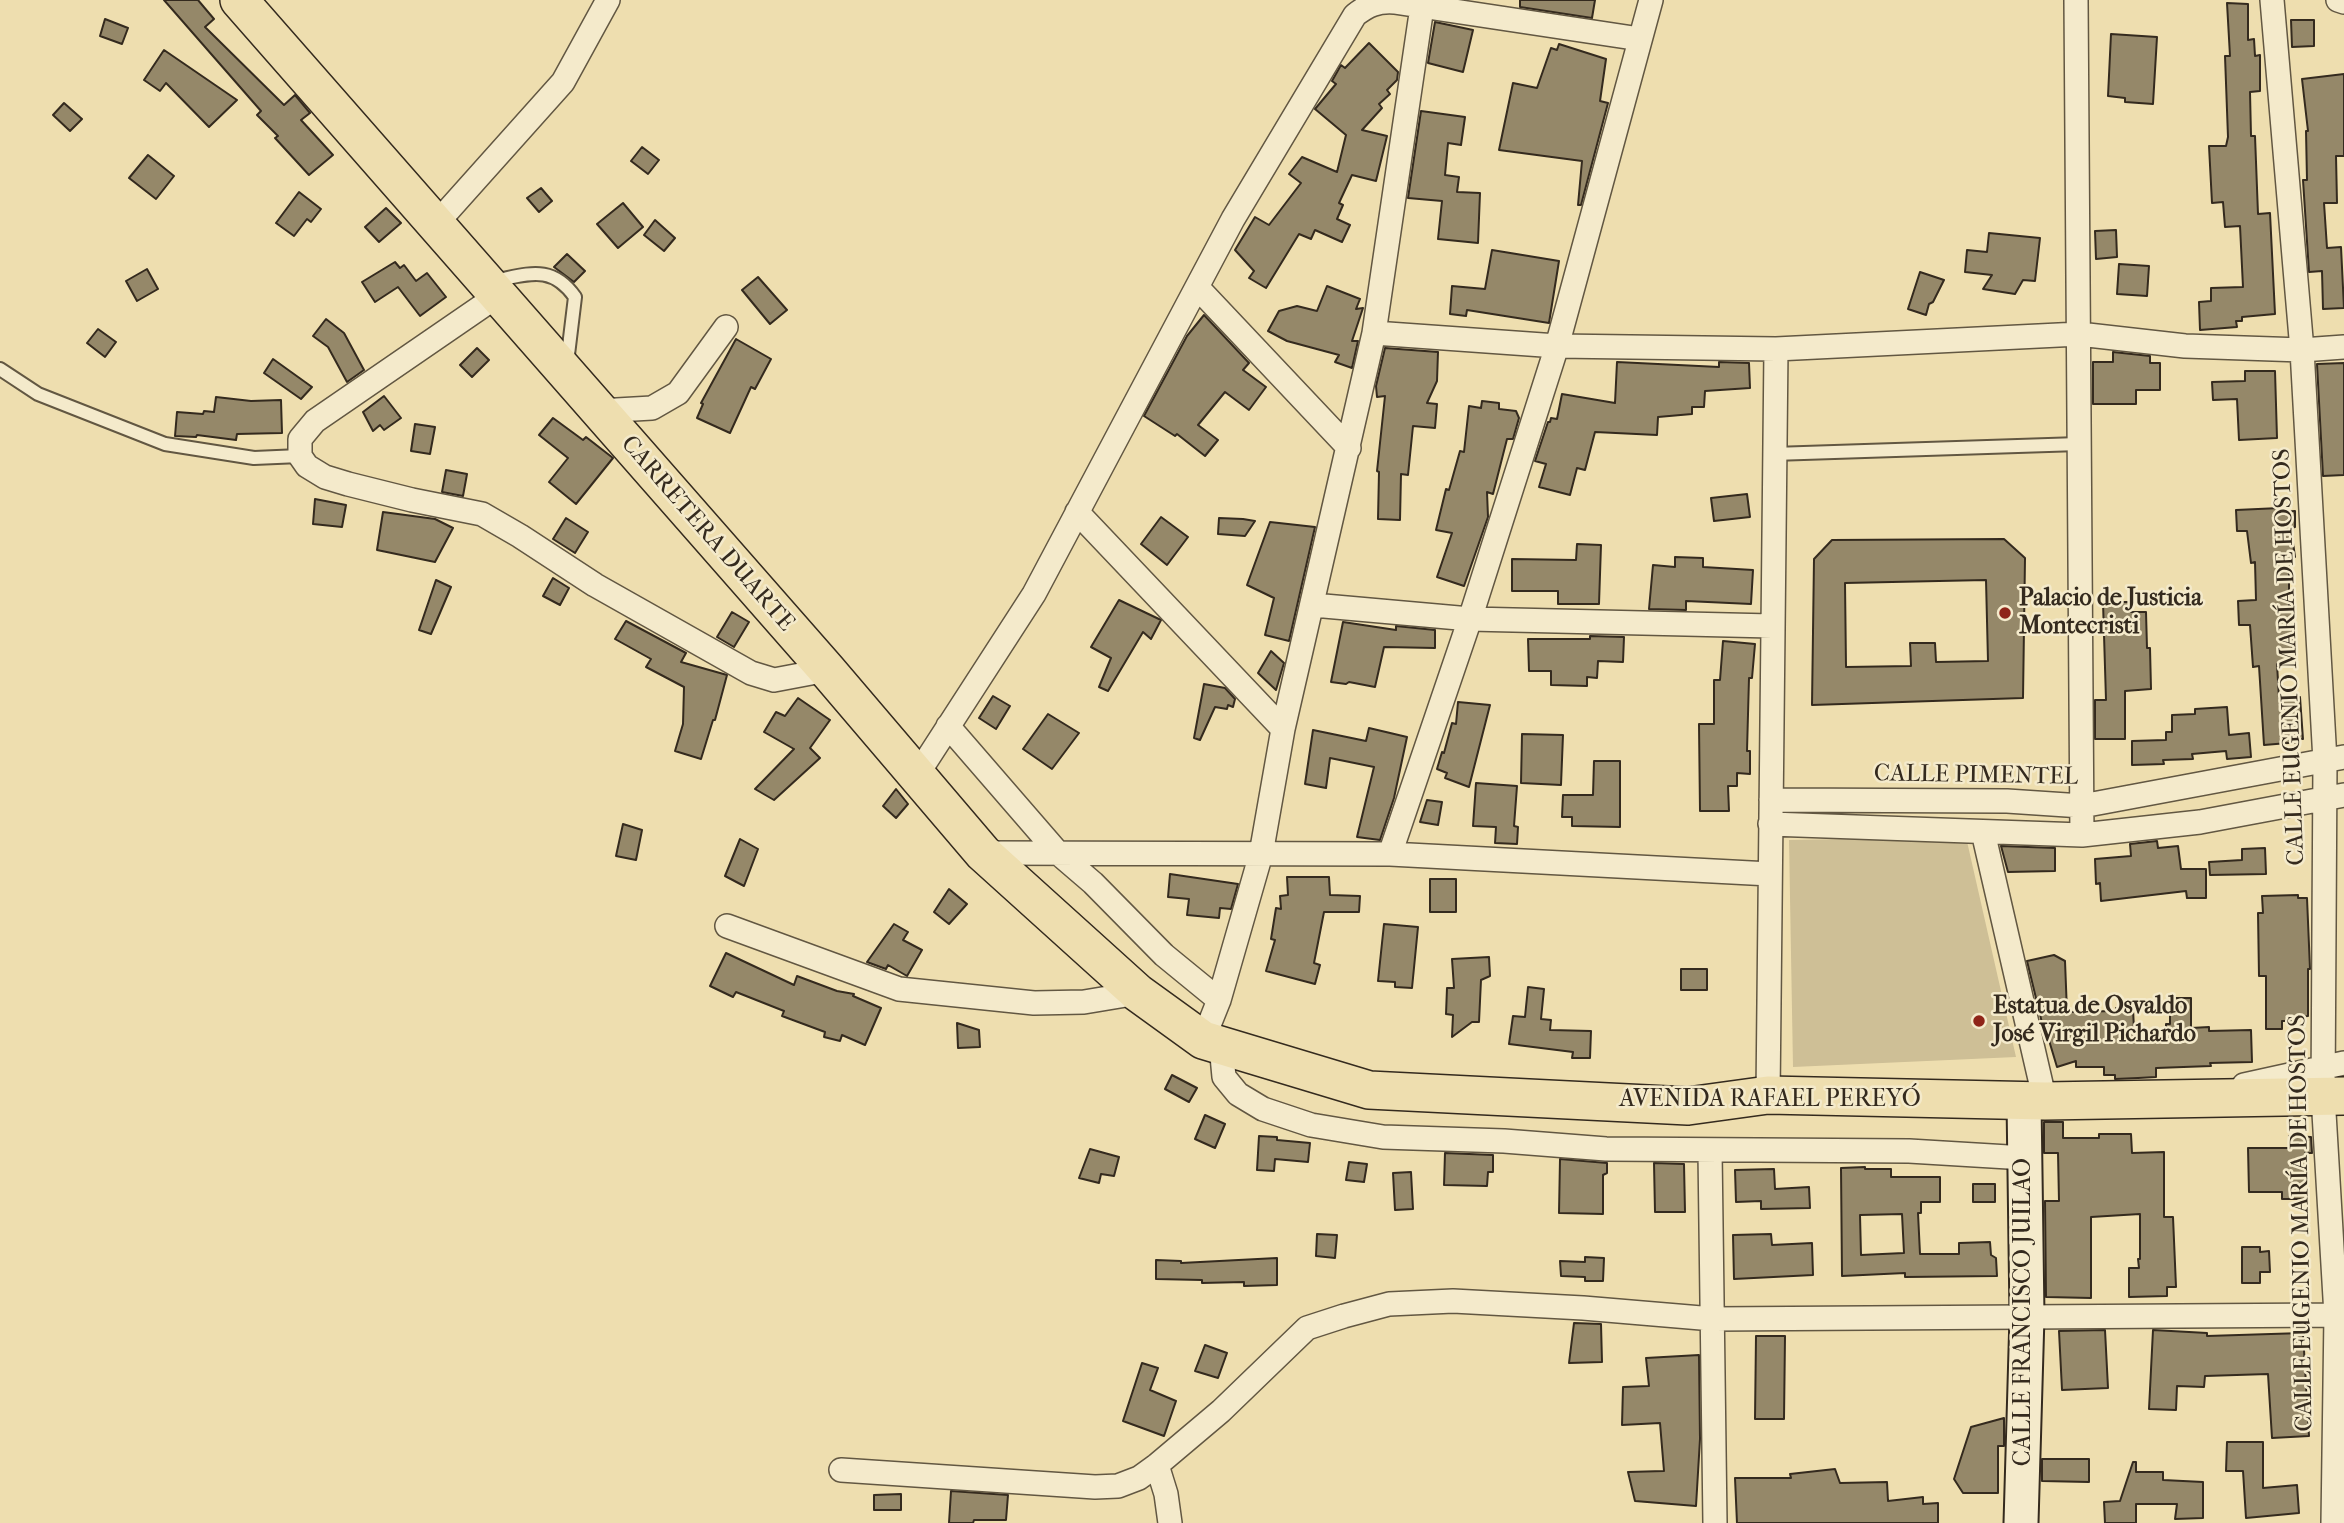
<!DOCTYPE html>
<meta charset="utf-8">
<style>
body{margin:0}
canvas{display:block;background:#eedeaf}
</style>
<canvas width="2344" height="1523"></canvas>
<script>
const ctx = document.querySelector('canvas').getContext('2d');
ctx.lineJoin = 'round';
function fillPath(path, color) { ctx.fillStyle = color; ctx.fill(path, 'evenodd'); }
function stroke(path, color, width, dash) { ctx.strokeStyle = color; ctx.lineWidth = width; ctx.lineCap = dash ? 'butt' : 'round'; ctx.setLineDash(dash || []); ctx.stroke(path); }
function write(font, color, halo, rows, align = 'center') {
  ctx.font = font + ' "IM FELL French Canon",serif'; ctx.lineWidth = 5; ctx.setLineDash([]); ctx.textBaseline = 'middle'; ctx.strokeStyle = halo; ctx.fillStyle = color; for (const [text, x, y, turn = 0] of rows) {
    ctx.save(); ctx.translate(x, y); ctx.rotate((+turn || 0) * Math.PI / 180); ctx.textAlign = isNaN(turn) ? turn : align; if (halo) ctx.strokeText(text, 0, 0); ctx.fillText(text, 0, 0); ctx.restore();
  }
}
fillPath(new Path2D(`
 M1966,837L2016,1057L1793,1067L1789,840Z`), '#cebf96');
const building = new Path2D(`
 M164,0H198L214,19L205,27L284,105L295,95L310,113L301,120L333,155L309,175L275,138L278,136L257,115L261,111Z
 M1520,0H1595L1592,18L1520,7Z
 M2227,3L2248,4V40L2254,39L2255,56L2260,55V91L2250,92L2251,136H2255L2258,214L2270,213L2275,314L2242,317V321H2236L2237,327L2200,330L2199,302L2211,301V288L2243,287L2240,226L2225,227L2223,202L2212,203L2209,146H2226L2228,137L2225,56H2230Z
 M105,19L128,28L122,44L100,36Z
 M2291,20H2314V46L2292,47Z
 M1435,22L1473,30L1463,72L1428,63Z
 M2111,34L2157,37L2153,104L2125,102V98L2108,96Z
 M1369,43L1398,72L1397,80L1387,90L1390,94L1379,104L1382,108L1362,130L1387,136L1376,181L1352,175L1339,203L1343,205L1337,219L1350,225L1342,242L1315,230L1311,239L1299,234L1266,288L1249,278L1254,271L1235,250L1255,217L1269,225L1301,183L1289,174L1302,157L1337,172L1346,135L1315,109L1336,84L1332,81L1341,65L1345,68Z
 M1559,44L1606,59L1600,101L1608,103L1581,205H1578L1582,161L1499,150L1513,83L1537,88L1551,48L1557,50Z
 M164,50L237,100L209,127L166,83L160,91L144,80Z
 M2344,74V156H2336L2337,203H2324L2327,248L2341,247L2344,308L2323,309L2322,271L2309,272L2303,180H2307L2306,131H2308L2302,79Z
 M64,103L82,119L70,131L53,115Z
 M1421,111L1465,117L1461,145L1448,143L1445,175L1459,177L1457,192L1480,193L1478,243L1438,239L1442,201L1408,198Z
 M642,147L659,160L648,174L631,161Z
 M148,155L174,176L156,199L129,178Z
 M541,188L552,201L539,212L527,198Z
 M299,192L321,209L311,222L307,219L294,236L276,223Z
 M623,203L643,227L618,248L597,224Z
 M386,208L401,223L379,242L365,227Z
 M655,220L675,238L664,251L644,235Z
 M2116,230L2117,257L2096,259L2095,231Z
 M1989,233L2040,238L2035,281L2023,280L2015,294L1983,289L1992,275L1965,272L1967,250L1987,252Z
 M1492,250L1559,261L1549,323L1467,310L1466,316L1450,314L1452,286L1485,289Z
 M567,254L585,271L574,282L554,267Z
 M395,262L400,268L404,265L416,281L427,273L446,297L420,316L398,287L375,302L362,282Z
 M2119,264L2149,266L2147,296L2117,294Z
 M147,269L158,289L137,301L126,281Z
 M1920,272L1944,280L1933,302L1929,304L1926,315L1908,309Z
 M758,277L787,310L770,324L742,290Z
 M1327,286L1360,299L1356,309L1363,308L1352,341H1358L1352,368L1335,362L1339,355L1287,341L1268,331L1279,311L1297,306L1317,311Z
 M1204,315L1249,363L1243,370L1266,387L1249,410L1225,392L1198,425L1218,440L1205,456L1177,434L1175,436L1144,416L1187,336Z
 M326,319L344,333L364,370L347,382L328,347L313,336Z
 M98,329L116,342L105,357L87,343Z
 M736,339L771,359L755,389L751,387L730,433L697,418L703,404L701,403Z
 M477,348L489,360L472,377L460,365Z
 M1385,348L1438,352L1437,381L1427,403L1437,404L1435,428L1413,426L1408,475L1401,474L1400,520L1378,519L1379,472L1377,471L1385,396L1377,397L1376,386Z
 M2113,352L2150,356V363H2160V390H2136V404H2093V362H2113Z
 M273,359L312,387L301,399L264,373Z
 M1617,362L1719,367V362L1749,363L1750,388L1705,391L1704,407H1692V414L1658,417L1657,435L1595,432L1585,470L1577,468L1570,495L1539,487L1546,464L1535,461L1548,422H1550L1551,418L1557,419L1562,394L1615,403Z
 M2344,363V475L2323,476L2317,364Z
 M2245,371H2275L2277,438L2239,440L2237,399L2213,400L2212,382L2245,381Z
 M384,396L401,418L384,430L380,425L373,431L363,412Z
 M216,397L251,401L281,400L282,433L237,434L236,440L197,435L196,437L175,436L177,412L203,414L204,411L214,412Z
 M1482,401L1499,403V409L1516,411L1519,418L1513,439H1507L1493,494L1487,492L1488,517L1464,586L1437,577L1452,533L1436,530L1446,489L1449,490L1460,451L1464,452L1469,406L1481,408Z
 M553,418L583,440L586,437L613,458L576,504L549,482L568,458L539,435Z
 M415,424L435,427L430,454L411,451Z
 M446,470L467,474L463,496L442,492Z
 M1747,494L1750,517L1714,521L1711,498Z
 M315,499L346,505L342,527L313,524Z
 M2280,508V512L2295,511V527L2291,528L2295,557L2290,558L2291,569L2289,570V606H2292L2293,663L2277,664L2279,698L2300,697L2303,739H2300V742L2264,745L2259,666L2253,667L2250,625H2239L2238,601L2256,600L2255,562L2251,563L2247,531H2237L2236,510Z
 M383,512L435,519L453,528L435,562L377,550Z
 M1161,517L1188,537L1167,565L1141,544Z
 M566,518L588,532L575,553L553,539Z
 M1219,518L1243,519L1255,521L1245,536L1218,534Z
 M1270,522L1315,527L1289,641L1265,635L1274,598L1247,585Z
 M2004,539L2025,558L2023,698L1812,705L1814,559L1832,540ZM1986,580L1988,661L1936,662L1935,643H1910L1911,666L1846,667L1845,583Z
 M1577,544L1601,545L1599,604H1558V591H1512V559L1576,560Z
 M1675,557L1703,558V567L1753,570L1751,604L1686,601V610L1649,609L1653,565L1675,567Z
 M553,578L569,588L560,605L543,596Z
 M436,580L451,587L431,634L419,630Z
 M1119,600L1161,620L1151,639L1143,632L1108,691L1099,687L1111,658L1091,647Z
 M2103,602H2131V612H2146L2147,648H2150L2151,689L2125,691V739H2095V700H2106Z
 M732,612L749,622L734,647L717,637Z
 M626,621L686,653L681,662L727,675L715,720H713L701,759L675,751L683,724L684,687L646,667L651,659L615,639Z
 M1343,622L1396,630V626L1435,630V648L1384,647L1375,687L1349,682L1346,684L1331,682Z
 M1590,636L1624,637L1623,662L1598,661L1597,678L1587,677V686L1551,685V671H1529L1528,639H1590Z
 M1723,641L1755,644L1752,678H1749L1747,751H1750V774L1737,773V786H1728L1729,811H1700L1699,724H1714V680H1720Z
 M1271,651L1284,663L1276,690L1258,673Z
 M1204,684L1225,688L1235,699L1233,707L1228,705L1227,709L1215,707L1200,740L1194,738Z
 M993,696L1010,706L996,729L979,718Z
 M798,698L830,720L810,748L820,758L774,800L755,789L794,749L764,732L776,712L785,716Z
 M1458,702L1490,705L1469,787L1445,778L1447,773L1437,769L1442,752L1444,753L1452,723L1456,724Z
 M2227,707L2229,735L2249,733L2251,757L2227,759L2226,751L2192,754L2193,759L2163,760L2164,764L2132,765V741L2166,740V732H2172V715L2195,714V709Z
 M1048,714L1079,733L1052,769L1023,749Z
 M1369,728L1407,737L1394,798L1380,840L1357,837L1374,767L1330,758L1326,788L1305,784L1313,730L1366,741Z
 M1522,734L1563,735L1561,785L1521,783Z
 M1594,761H1620V827L1572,826V817H1562L1563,795H1593Z
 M1476,783L1517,786L1514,826L1518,827L1517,844L1495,843L1496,827L1473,826Z
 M896,789L908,804L896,818L883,806Z
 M1427,800L1442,802L1438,825L1420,822Z
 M623,824L642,830L636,860L616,856Z
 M740,839L758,849L744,886L725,876Z
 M2157,841L2158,848L2178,846L2181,869H2206V898H2187L2186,891L2101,901L2100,883L2096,884L2095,859L2131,856L2130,844Z
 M2001,846L2055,848V871L2008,872Z
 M2265,848L2266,874L2210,875L2209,862L2242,860V849Z
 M1170,874L1238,884L1231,909L1220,908L1219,918L1187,915L1189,899L1168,897Z
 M1287,877H1329L1330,895L1360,896L1359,912H1324L1314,963L1320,965L1315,984L1266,971L1275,940L1271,939L1276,908L1281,909L1280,896L1288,895Z
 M1430,879H1456V912H1430Z
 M949,889L967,904L949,924L934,912Z
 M2298,895V898H2307L2310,969H2308V1016L2296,1017V1021H2282V1029H2266V976H2259L2258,913H2263L2262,896Z
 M894,924L908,932L903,940L922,950L907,976L888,965L886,969L867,962Z
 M1384,924L1418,927L1412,988L1395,987V982L1378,981Z
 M726,953L794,985L797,976L837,991L854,994L853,996L881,1008L865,1045L842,1035L840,1041L824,1037L825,1032L782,1016L784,1011L736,992L733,997L710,986Z
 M2054,955L2065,961L2067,1012L2116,1011V1008H2133L2134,1030H2166V1024H2170V998H2191V1028L2209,1027V1031L2251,1030L2252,1062L2210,1063L2211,1066L2156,1068V1077L2138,1078L2115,1079V1075H2104V1067H2076V1061L2057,1067L2045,1027H2043L2027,961Z
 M1489,957L1490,976L1481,980L1479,1022H1472L1452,1037L1453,1015L1446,1014L1447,988H1454L1452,959Z
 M1681,969H1707V990H1681Z
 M1528,987L1544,989L1541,1019L1551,1020L1550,1030L1591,1031L1590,1058H1572L1573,1052L1509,1044L1513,1016L1525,1017Z
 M957,1023L979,1030L980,1047L958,1048Z
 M1172,1075L1197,1088L1189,1102L1165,1089Z
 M1205,1115L1225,1124L1215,1148L1195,1139Z
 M2044,1122H2063V1138H2099V1134H2131L2132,1153L2164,1152V1217H2173L2176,1287H2167V1296L2129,1297V1268H2139L2138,1259H2140V1214L2091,1217V1298L2046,1297L2045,1201H2059L2058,1153H2044Z
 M1259,1136L1277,1137V1140L1310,1143L1308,1162L1275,1159L1274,1171L1257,1170Z
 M2289,1136L2311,1137L2312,1153H2305L2306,1199H2282V1192H2249L2248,1148H2289Z
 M1090,1149L1119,1157L1114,1176L1101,1174L1099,1183L1079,1178Z
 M1445,1153L1493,1155V1172H1488L1487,1186L1444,1185Z
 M1560,1159L1607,1163V1173L1603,1175V1214L1559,1213Z
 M1349,1162L1367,1164L1364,1182L1346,1180Z
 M1654,1163L1684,1164L1685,1212H1655Z
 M1865,1167V1169H1891V1177H1940V1202H1921V1213H1918L1920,1254H1959V1243L1990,1242L1991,1255L1996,1258L1997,1276L1905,1277V1273L1842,1276L1841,1168ZM1902,1214L1904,1253L1861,1255L1860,1215Z
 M1774,1169L1775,1189L1809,1187L1810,1208L1761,1209V1201L1736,1202L1735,1170Z
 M1411,1172L1413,1209L1395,1210L1393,1173Z
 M1973,1184H1995V1202H1973Z
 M1317,1234L1337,1235L1335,1258L1316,1256Z
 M1771,1234L1772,1245L1812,1243L1813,1275L1734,1279L1733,1235Z
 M2242,1247H2260V1252L2269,1251L2270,1272H2260V1283H2242Z
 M1585,1257L1604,1258L1603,1281H1585V1277L1561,1276L1560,1261L1585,1262Z
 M1277,1258V1285L1244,1286V1282L1202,1283V1280L1156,1279V1260L1181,1261V1263Z
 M1574,1323L1601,1324L1602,1362L1569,1363Z
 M2105,1330L2108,1388L2062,1390L2059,1331Z
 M2153,1330L2207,1333V1336L2303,1333L2309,1436L2272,1438L2268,1374L2205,1376L2204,1387L2177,1386L2176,1410L2149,1409Z
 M1756,1336H1785L1784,1419H1755Z
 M1205,1345L1227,1353L1218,1378L1195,1371Z
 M1699,1355L1700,1439L1696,1506L1635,1501L1628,1472L1664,1471L1660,1423L1622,1425L1623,1387L1649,1386L1646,1358Z
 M1142,1363L1158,1368L1150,1390L1176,1401L1164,1436L1123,1421Z
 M2004,1418V1446H1998V1493H1963L1954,1479L1971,1427Z
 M2227,1442H2263V1488L2297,1485L2299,1513L2246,1518L2243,1471H2226Z
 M2042,1459H2089V1482L2042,1481Z
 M2133,1462H2136V1472H2163V1480L2203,1482V1518L2175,1519L2177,1504H2136V1523H2105L2104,1502L2120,1501Z
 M1835,1469L1840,1483L1887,1482L1888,1501L1923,1497V1504L1938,1503V1523H1737L1735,1478H1791L1790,1474Z
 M951,1491L1008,1495L1006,1520H974L973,1523H949Z
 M901,1494V1510H874V1495Z`);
fillPath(building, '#958869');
stroke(building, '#342a1e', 2);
const lane = new Path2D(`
 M492,281C527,275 551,263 575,297L567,363
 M0,369L38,394L165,444L254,458L300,456
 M1773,454L2079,444`);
const street = new Path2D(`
 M2076,0L2082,835
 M2272,0L2302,350L2325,761L2323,1096L2336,1315L2333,1523
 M2338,0L2344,2
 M436,224L563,82L608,0
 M1197,287L1349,448
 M497,296L315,421L300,439V456L307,466L325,477L348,484L412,500L482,514L520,536L595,585L751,673L774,680L827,670
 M1374,333L1557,346L1776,349L2079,334L2185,346L2302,350L2344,347
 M599,411L652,408L678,393L726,327
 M1077,512L1283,729
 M1313,605L1470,619L1772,626
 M948,726L1058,853L1093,883L1164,955L1219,1000
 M917,775L1034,594L1233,219L1355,15C1368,5 1377,1 1394,2L1640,39
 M1771,800L2007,801L2082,806L2344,757
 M1770,824L2082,835L2200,822L2344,795
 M1983,832L2045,1101
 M983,853L1390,854L1770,874
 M1390,854L1470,619L1557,346L1651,0
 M727,926L899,989L1034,1003L1084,1002L1138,993
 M1203,1040L1219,1000L1261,854L1283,729L1374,333L1423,0
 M1221,1045L1224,1077L1238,1094L1263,1109L1311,1125L1383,1137L1504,1141L1606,1149L1909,1151L2025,1158
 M2244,1085L2344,1063
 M1768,1095L1776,349
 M1710,1151L1715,1523
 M1157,1465L1166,1494L1170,1523
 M841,1470L1095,1487L1118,1486L1139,1478L1157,1465L1221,1411L1307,1328L1344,1316L1389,1304L1453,1301L1583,1308L1713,1319L2336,1315`);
const secondary = new Path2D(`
 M2021,1523L2027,1316L2024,1101`);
const primary = new Path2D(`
 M239,0L827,670L983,853L1138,993L1203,1040L1369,1090L1688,1106L1768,1095L2045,1101L2344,1096`);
stroke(lane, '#625742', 16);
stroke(street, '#625742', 26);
stroke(secondary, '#342a1e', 37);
stroke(primary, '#342a1e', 40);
stroke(lane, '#f4eacb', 12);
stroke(street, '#f4eacb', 23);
stroke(secondary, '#f4eacb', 33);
stroke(primary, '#eedeaf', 37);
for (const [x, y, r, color] of [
 [2005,613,7,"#8f2418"],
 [1979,1021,7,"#8f2418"]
]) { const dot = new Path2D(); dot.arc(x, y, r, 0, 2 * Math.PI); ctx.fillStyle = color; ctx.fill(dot); stroke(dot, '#f4eacb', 2.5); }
write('24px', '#342a1e', '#f4eacb', [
 ["CARRETERA DUARTE",707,534,49],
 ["CALLE EUGENIO MARÍA DE HOSTOS",2290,657,-92],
 ["CALLE PIMENTEL",1976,776,1],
 ["AVENIDA RAFAEL PEREYÓ",1770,1100],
 ["CALLE EUGENIO MARÍA DE HOSTOS",2302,1223,-91],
 ["CALLE FRANCISCO JUILAO",2024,1312,-90]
]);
write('bold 24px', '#342a1e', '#f4eacb', [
 ["Palacio de Justicia",2019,599],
 ["Montecristi",2019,627],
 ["Estatua de Osvaldo",1993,1007],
 ["José Virgil Pichardo",1993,1035]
], 'left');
</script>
